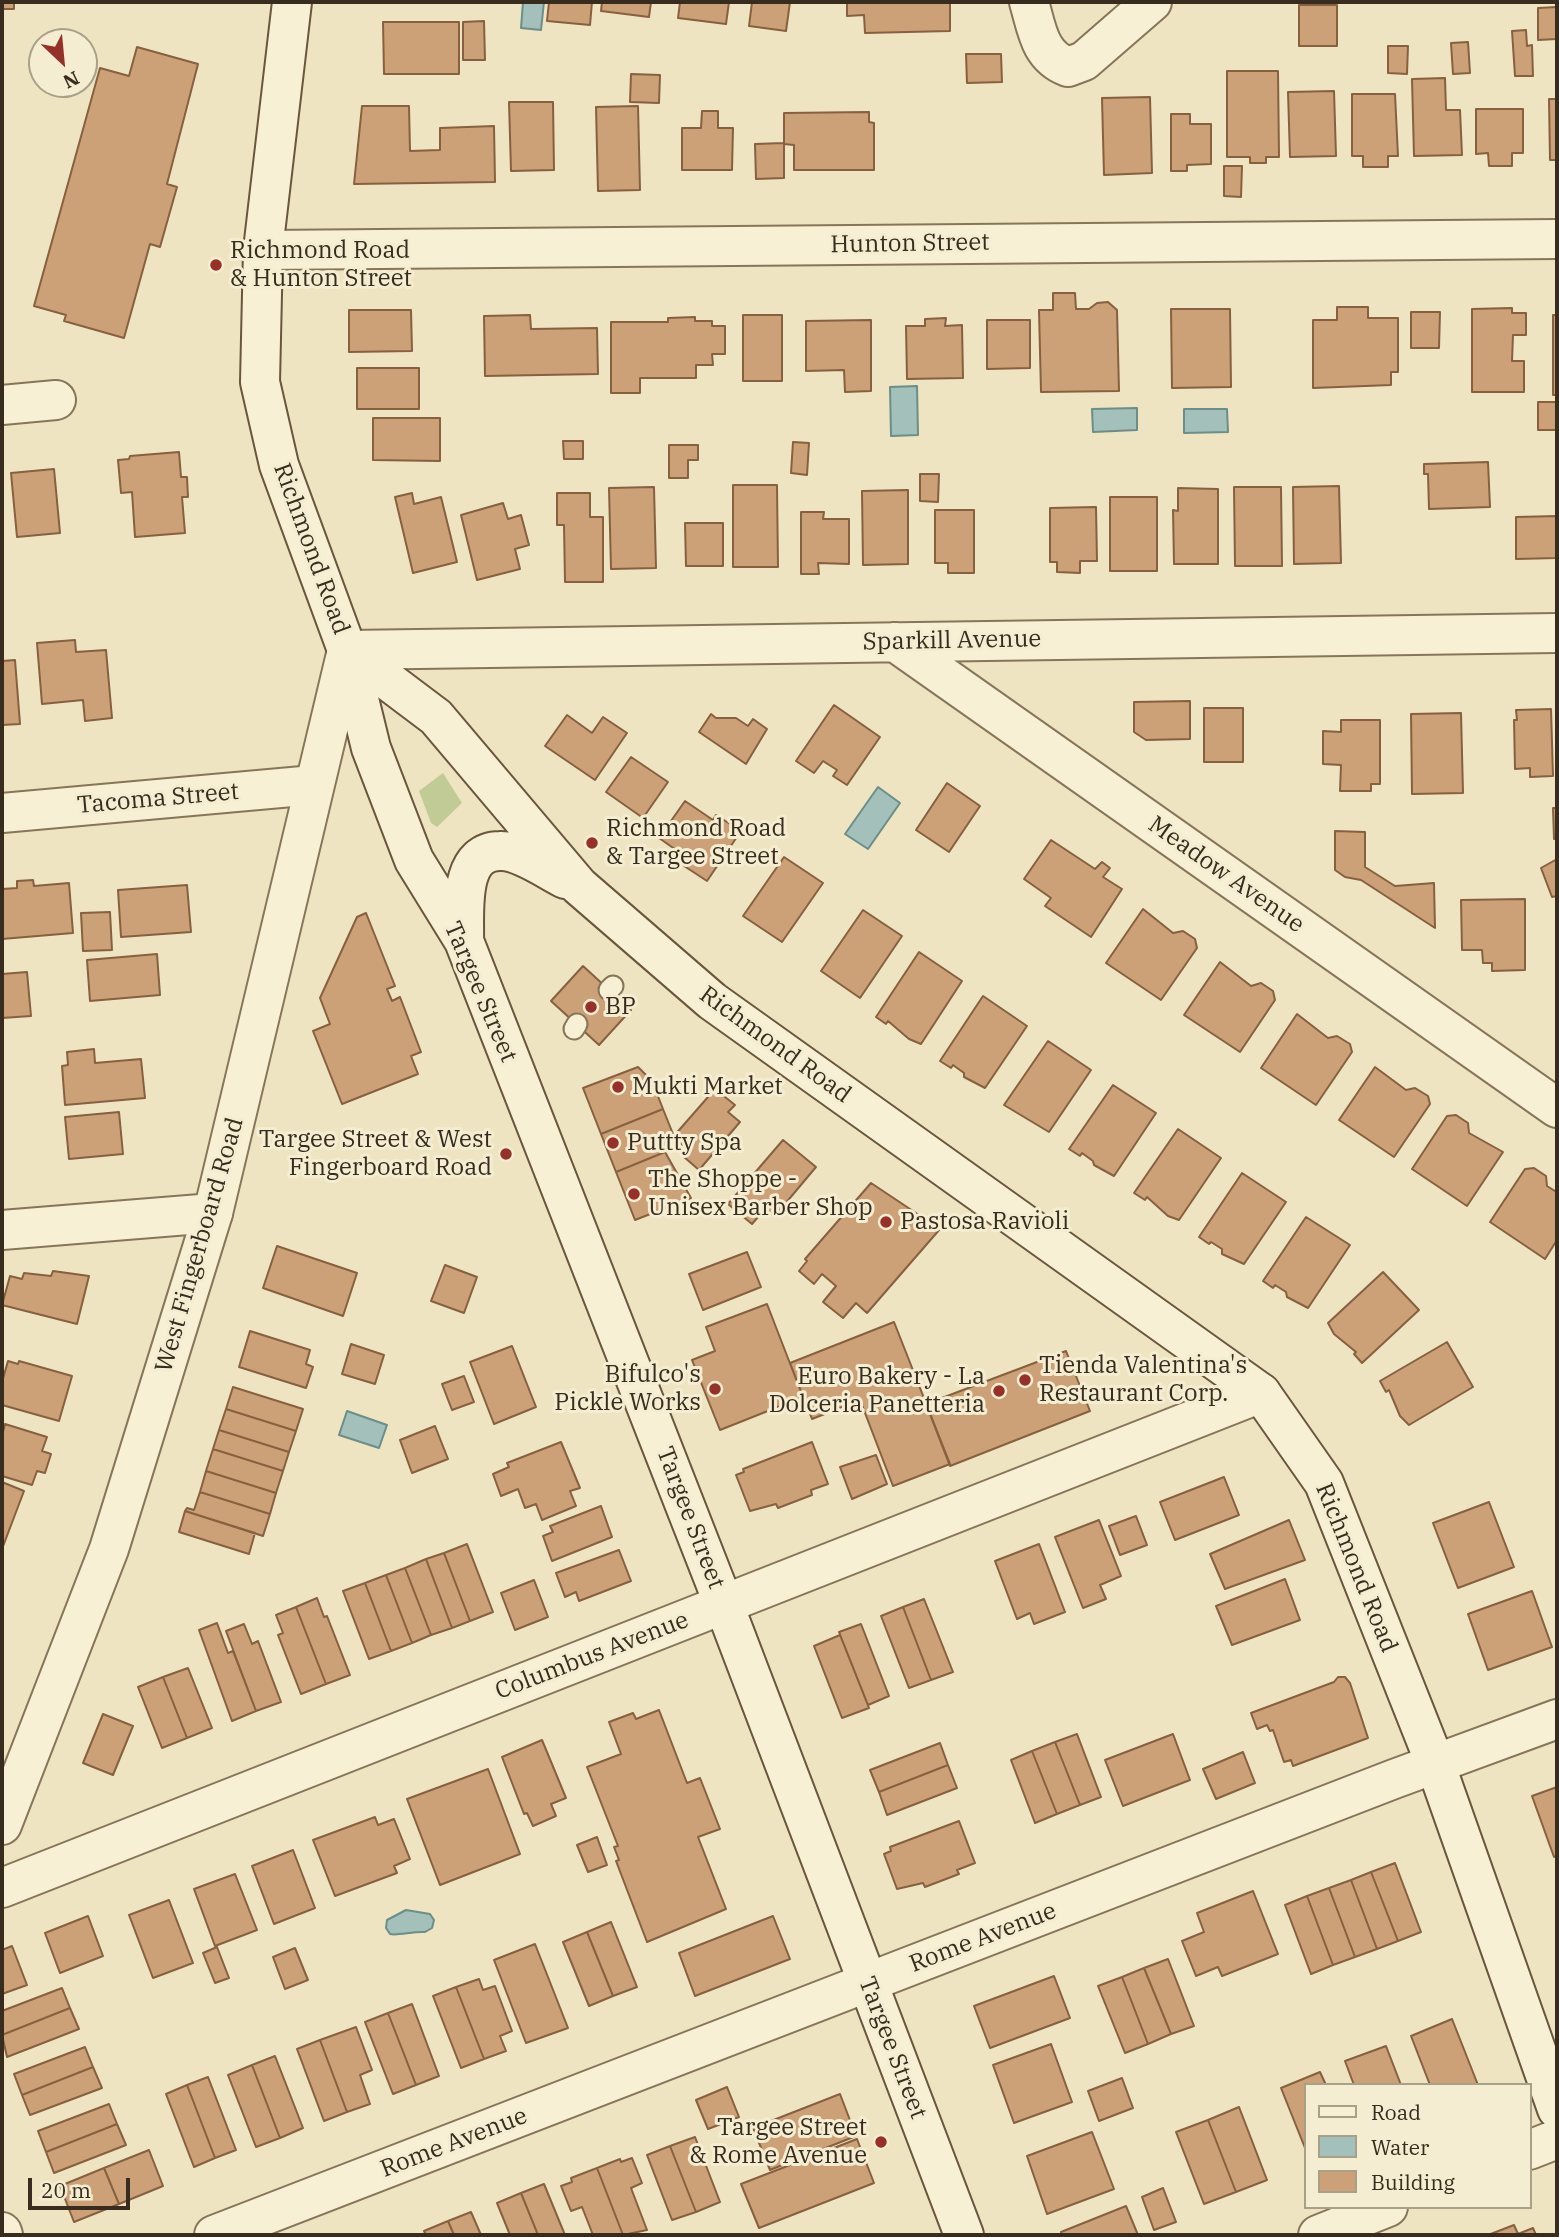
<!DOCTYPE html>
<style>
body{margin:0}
#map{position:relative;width:1559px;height:2237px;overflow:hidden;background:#eee4c2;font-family:"IBM Plex Serif",serif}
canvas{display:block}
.frame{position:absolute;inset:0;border:4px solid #372c1d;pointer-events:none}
.legend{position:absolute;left:1304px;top:2083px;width:228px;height:126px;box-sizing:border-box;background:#f5edd1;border:2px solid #a9a089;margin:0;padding:9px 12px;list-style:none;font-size:21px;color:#372c1d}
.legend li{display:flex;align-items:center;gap:14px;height:35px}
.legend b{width:35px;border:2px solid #a9a089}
.north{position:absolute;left:28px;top:28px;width:70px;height:70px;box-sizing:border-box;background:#f5edd1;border:2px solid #a9a089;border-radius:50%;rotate:154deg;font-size:19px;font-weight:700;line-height:28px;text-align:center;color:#372c1d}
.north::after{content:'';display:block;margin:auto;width:24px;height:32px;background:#96312a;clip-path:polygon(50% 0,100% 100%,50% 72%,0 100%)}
.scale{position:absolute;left:28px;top:2178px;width:102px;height:32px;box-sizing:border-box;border:4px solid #372c1d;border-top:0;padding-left:9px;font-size:21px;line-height:24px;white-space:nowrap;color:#372c1d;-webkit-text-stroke:5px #f5edd1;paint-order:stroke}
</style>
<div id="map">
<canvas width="1559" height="2237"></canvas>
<div class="frame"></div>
<ul class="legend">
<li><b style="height:9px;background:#f8f0d5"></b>Road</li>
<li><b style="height:19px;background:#a4c0ba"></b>Water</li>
<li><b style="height:19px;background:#cca178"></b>Building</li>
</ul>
<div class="north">N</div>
<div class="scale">20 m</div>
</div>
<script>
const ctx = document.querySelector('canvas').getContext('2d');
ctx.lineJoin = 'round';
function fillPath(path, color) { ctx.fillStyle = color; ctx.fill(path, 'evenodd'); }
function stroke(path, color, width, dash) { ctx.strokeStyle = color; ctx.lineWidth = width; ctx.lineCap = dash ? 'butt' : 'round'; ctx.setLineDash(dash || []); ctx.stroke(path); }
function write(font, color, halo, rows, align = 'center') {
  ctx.font = font + ' "IBM Plex Serif",serif'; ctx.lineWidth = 6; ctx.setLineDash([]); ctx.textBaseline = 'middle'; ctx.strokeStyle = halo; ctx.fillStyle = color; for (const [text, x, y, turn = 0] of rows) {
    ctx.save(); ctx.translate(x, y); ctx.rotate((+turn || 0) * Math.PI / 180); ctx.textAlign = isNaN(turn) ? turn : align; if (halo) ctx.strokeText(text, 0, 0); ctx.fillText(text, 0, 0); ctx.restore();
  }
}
fillPath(new Path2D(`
 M443,773L462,803L437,827L431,823L419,791Z`), '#c1cb96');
const water = new Path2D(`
 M523,2H544L541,30L521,28Z
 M917,386L918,435L891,436L890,387Z
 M1137,408V430L1093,432L1092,409Z
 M1184,409H1227L1228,432L1184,433Z
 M878,787L900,803L868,849L845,834Z
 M347,1411L387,1425L379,1448L339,1435Z
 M406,1910L430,1914L434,1920L432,1928L425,1932C414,1931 397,1936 390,1934L386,1928L387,1920Z`);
fillPath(water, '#a4c0ba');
stroke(water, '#6b8e88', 2);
const building = new Path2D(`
 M2,2H14V9H2Z
 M549,2H592L590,25L547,21Z
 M602,2H651L649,17L601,11Z
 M680,2H729L726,24L678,18Z
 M752,2H790L786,31L749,26Z
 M847,2H950V31L865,33L864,15L847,16Z
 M1299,5H1337V46H1299Z
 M1557,7V39L1538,40V8Z
 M484,21L485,60H463V22Z
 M383,22H459V74H384Z
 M1526,30L1527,46L1532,45L1533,76H1515L1512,31Z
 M1468,42L1470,73L1453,74L1451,43Z
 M1388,46H1408L1407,74L1388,73Z
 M137,47L198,64L167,184L177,187L160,247L150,244L124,338L64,321L66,315L34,306L100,68L129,76Z
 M966,54H1001L1002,82L967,83Z
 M1227,71H1278L1279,157H1266V163H1250V157H1227Z
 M631,74L660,75L659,103L630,102Z
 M1445,78L1446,110H1460L1462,155L1414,156L1412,79Z
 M1334,91L1336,156L1290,157L1288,92Z
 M1352,94H1395L1398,156H1388V167H1363V156H1352Z
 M1150,97L1152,173L1104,175L1102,98Z
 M1549,99H1557V160H1550Z
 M509,102H553L554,170L511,171Z
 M362,106H409L410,151L440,150V128L494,126L495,182L354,184Z
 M638,106L640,190L598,191L596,107Z
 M1476,109H1523V153H1512V166H1489L1488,153L1476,154Z
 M702,111H718V128H733L732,170H682V128H701Z
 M869,112V122L874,123V170H794V145L784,144V113Z
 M1171,114H1190V124H1211V164L1187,165V171H1171Z
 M784,143V178L756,179L755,144Z
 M1224,166H1242L1241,197L1224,196Z
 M1053,293H1075L1076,309H1089L1097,303L1108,302L1117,310L1119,391L1041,392L1039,310H1053Z
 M1337,307H1368V318H1398V372H1391V385L1313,388V320H1337Z
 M1512,308V313H1526V335H1513L1512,361H1524V392H1472V309Z
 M1171,309H1230L1231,387L1172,388Z
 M349,310H411L412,351L349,352Z
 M1411,312H1440L1439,348H1411Z
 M530,315L531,329L597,328L598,374L485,376L484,316Z
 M743,315H782V381H743Z
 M1553,315H1557V395H1553Z
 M695,317V321H712V326H725V354H712L713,365H696V378H640V393H611V322H668V318Z
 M946,318L945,326L962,325L963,378L907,379L906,326H925V319Z
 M871,320V391L845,392L844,370L806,371V321Z
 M987,320H1030V368L987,369Z
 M357,368H419V409H357Z
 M1538,402H1557V430H1538Z
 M373,418H440V461L373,460Z
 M563,441H583V459H564Z
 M793,442L809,443L807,475L791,473Z
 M669,445H698V460H688V478H669Z
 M179,452L181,477H187L188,497H182L185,533L135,537L132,492L121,493L118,460L129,459L130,456Z
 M1488,462L1490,507L1429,509L1428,474H1424V464Z
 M54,469L60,533L17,537L11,473Z
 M920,474H939L938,502L920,501Z
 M733,485H777L778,567H733Z
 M1339,486L1341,563L1294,564L1293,487Z
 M654,487L656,568L611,569L609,488Z
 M1234,487H1281L1282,566H1235Z
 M1178,488L1218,489V564H1174L1173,510L1178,511Z
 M908,490V564L863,565L862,491Z
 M412,493L414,504L441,497L457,562L413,573L395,497Z
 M557,493H590V517H603V582H565L564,525H557Z
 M1110,497H1157V571H1110Z
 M503,503L508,519L521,515L529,545L515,549L520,569L477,580L461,515Z
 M1096,507L1097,561H1080V573L1057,572V562H1050V508Z
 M935,510H974V573H948V563H935Z
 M801,512H824L823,519H849V564L818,563L819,574H801Z
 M1557,516V558L1516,559V517Z
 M685,523H723V566H686Z
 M75,640L76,652L106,650L112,718L85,721L83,700L42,704L37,643Z
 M15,660L20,724L2,725V661Z
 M1190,701V739L1146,740L1134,732V702Z
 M834,705L880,737L847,785L833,776L837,770L823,761L814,773L796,761Z
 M1204,708H1243V762H1204Z
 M1551,709L1553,776L1530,777V768L1515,769L1514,720H1517L1516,710Z
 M1461,713L1463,793L1412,794L1411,714Z
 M711,714L716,718H736L748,726L753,719L767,729L746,764L699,732Z
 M567,715L592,733L603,717L627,733L595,780L545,746Z
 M1341,720H1380V784H1371V791H1340L1341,765L1323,764V731L1341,732Z
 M631,757L668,782L643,818L606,792Z
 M947,783L980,806L949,852L916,830Z
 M685,801L713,820L716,815L741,831L707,881L681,864L686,857L659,838Z
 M1553,808H1557V839H1554Z
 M1335,831L1365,832V867L1395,886L1434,883L1435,928L1361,880L1345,877L1335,870Z
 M1051,840L1095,869L1102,862L1110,868L1103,877L1122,889L1091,937L1045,906L1051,898L1024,879Z
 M784,857L823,883L782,942L743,916Z
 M1557,859V896L1552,897L1541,868Z
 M33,880L34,886L69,883L73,933L2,939V889L17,888V881Z
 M187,885L191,932L121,937L118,890Z
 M1525,899V970L1492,971V963H1483L1482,950H1462L1461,900Z
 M1143,909L1173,933L1183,931L1195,939L1197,948L1161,1000L1106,963Z
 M863,910L902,936L860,998L821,971Z
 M110,912L112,950L83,951L81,913Z
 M366,913L395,986L387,989L392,1001L400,997L421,1052L411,1056L418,1074L342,1104L313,1031L330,1024L320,998L357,917Z
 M919,952L962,981L921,1044L909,1039L888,1021L886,1024L876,1017Z
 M157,954L160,995L90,1001L87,960Z
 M1220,962L1251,986L1261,983L1273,991L1275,1000L1240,1052L1184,1015Z
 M583,966L631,1010L599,1045L551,1001Z
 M27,972L31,1016L2,1018V974Z
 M983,996L1027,1026L985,1088L964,1077V1073L953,1065L951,1068L940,1061Z
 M1297,1014L1328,1038L1337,1036L1350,1044L1352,1052L1316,1105L1261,1068Z
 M1048,1041L1091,1070L1049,1132L1004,1105Z
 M94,1049L95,1063L141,1059L145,1098L65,1105L62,1066L68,1065L67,1052Z
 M638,1067L652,1081L663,1109L601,1134L583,1088Z
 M1375,1067L1406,1090L1415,1088L1428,1096L1430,1104L1394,1157L1339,1120Z
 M1113,1085L1156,1113L1114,1176L1094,1165L1093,1161L1082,1153L1080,1156L1069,1149Z
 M715,1089L735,1105L728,1112L740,1122L699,1170L684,1157L690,1151L673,1137Z
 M663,1109L673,1134L665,1152L616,1172L601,1134Z
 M119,1112L123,1154L69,1159L65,1117Z
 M1456,1115L1468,1123L1469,1133L1503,1152L1467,1206L1412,1169L1447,1116Z
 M1178,1129L1221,1158L1179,1220L1168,1216L1147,1197L1145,1200L1134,1193Z
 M783,1140L816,1167L774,1217L765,1209L752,1224L728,1204Z
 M665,1152L691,1198L635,1220L616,1172Z
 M1534,1168L1546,1176L1547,1186L1555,1191L1557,1189V1240L1545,1259L1490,1222L1525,1169Z
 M1242,1173L1286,1202L1244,1264L1222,1254V1249L1211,1242L1209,1244L1199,1237Z
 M871,1183L940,1229L867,1313L856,1303L843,1318L823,1302L836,1286L822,1274L814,1284L799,1271L807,1261L805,1259Z
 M1306,1217L1350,1245L1308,1308L1287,1297L1286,1292L1275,1285L1273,1288L1263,1281Z
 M277,1246L357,1273L343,1316L263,1288Z
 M747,1252L761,1287L703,1310L689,1274Z
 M445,1265L477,1277L464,1313L431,1301Z
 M53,1271L89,1276L77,1324L2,1305L10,1276L22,1279L24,1273L51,1276Z
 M1383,1272L1419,1310L1362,1363L1354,1354L1356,1352L1334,1334L1328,1323Z
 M767,1304L803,1397L720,1430L692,1360L715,1351L706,1327Z
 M894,1322L950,1464L893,1486L860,1400L812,1419L790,1363Z
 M250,1331L310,1350L306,1364L313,1367L306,1388L239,1367Z
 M1447,1342L1473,1387L1409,1425L1400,1416L1389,1390L1386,1392L1380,1381Z
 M351,1344L384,1355L375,1384L342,1374Z
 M512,1346L536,1407L494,1424L470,1362Z
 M1066,1351L1090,1411L950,1466L926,1404Z
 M8,1361L18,1364L19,1361L72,1376L59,1421L2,1405V1382Z
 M464,1376L474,1402L452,1410L442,1384Z
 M233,1387L303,1409L296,1431L226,1409Z
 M226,1409L296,1431L289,1452L219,1430Z
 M5,1424L47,1437L42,1451L51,1454L45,1473L37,1471L32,1485L2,1476V1436Z
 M435,1426L448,1459L412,1473L400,1440Z
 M219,1430L289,1452L283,1471L213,1449Z
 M561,1442L580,1488L570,1491L576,1506L542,1520L536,1504L525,1508L518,1489L501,1496L493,1474L509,1467L507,1463Z
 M812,1442L828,1484L811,1490L812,1495L778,1508L776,1504L750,1511L736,1475L744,1472L743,1469Z
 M213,1449L283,1471L276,1493L206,1471Z
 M876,1455L887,1484L852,1499L840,1467Z
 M206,1471L276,1493L270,1514L200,1492Z
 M1224,1477L1239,1515L1175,1540L1160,1502Z
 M2,1482L24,1491L2,1549Z
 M200,1492L270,1514L263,1536L185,1511L187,1508L194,1510Z
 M1489,1502L1514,1567L1458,1588L1433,1523Z
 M601,1506L612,1537L552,1561L543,1536L553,1532L550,1526Z
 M185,1511L255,1533L249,1554L179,1532Z
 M1136,1516L1147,1545L1120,1555L1109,1526Z
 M1099,1520L1121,1576L1100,1585L1106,1599L1083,1608L1055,1537Z
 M1289,1520L1305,1560L1225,1589L1210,1554Z
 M467,1544L493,1612L470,1621L444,1553Z
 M1039,1544L1065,1612L1034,1624L1030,1613L1017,1619L995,1561Z
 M619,1550L631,1581L579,1601L576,1592L565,1597L556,1573Z
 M444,1553L470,1621L452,1628L426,1559Z
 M426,1559L452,1628L431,1635L405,1568Z
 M405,1568L431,1635L412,1643L386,1575Z
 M386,1575L412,1643L391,1651L365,1583Z
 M1285,1579L1300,1620L1232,1645L1216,1606Z
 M534,1580L548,1617L515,1630L501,1593Z
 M365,1583L391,1651L369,1659L343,1591Z
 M1532,1591L1552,1647L1488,1670L1468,1614Z
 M317,1598L324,1617L327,1616L350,1675L326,1684L296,1607Z
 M924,1599L953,1672L931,1680L903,1607Z
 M296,1607L326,1684L301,1694L278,1635L283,1633L276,1615Z
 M903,1607L931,1680L909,1688L881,1616Z
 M217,1623L228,1653L233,1651L256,1711L232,1721L199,1630Z
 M244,1624L252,1644L258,1641L281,1702L256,1711L226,1631Z
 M861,1624L889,1696L868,1705L839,1632Z
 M840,1635L869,1708L842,1718L814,1646Z
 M188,1668L212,1728L187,1738L163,1677Z
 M163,1677L187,1738L162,1748L138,1687Z
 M1338,1677H1345L1350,1683L1368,1738L1293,1766L1291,1760L1284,1762L1273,1730L1270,1731L1267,1725L1257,1729L1251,1713L1334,1682Z
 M659,1710L687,1783L700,1778L720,1829L698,1837L726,1909L647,1942L616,1861L619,1860L614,1847L618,1846L587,1767L621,1754L609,1722L633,1713L636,1719Z
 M103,1714L133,1726L113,1775L83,1763Z
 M1077,1734L1101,1797L1080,1805L1055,1742Z
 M1173,1734L1190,1780L1123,1806L1105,1760Z
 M542,1740L566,1798L551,1804L556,1816L533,1826L527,1813L524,1814L502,1757Z
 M1055,1742L1080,1805L1057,1814L1032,1751Z
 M940,1743L948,1765L879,1792L870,1770Z
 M1032,1751L1057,1814L1035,1823L1011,1760Z
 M1243,1752L1255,1783L1216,1799L1203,1769Z
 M948,1765L957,1788L887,1815L879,1792Z
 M488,1769L520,1854L440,1885L407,1799Z
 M1557,1787V1855L1554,1857L1532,1796Z
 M375,1817L378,1825L394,1819L410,1859L394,1866L397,1873L335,1896L313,1840Z
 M959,1821L975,1863L957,1870L959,1874L925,1887L923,1883L897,1889L884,1854L891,1851L890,1847Z
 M597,1837L607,1865L588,1872L577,1845Z
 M293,1850L315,1908L274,1924L252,1866Z
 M1395,1863L1421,1932L1398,1941L1371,1872Z
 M1371,1872L1398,1941L1377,1949L1351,1880Z
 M235,1874L257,1930L215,1946L194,1889Z
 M1351,1880L1377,1949L1355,1957L1329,1888Z
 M1329,1888L1355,1957L1333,1965L1307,1896Z
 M1253,1891L1278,1954L1222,1976L1218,1967L1196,1976L1182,1941L1204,1932L1197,1913Z
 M1307,1896L1333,1965L1311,1974L1285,1905Z
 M169,1900L193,1963L153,1978L129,1915Z
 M88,1916L103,1956L60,1973L45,1933Z
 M773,1916L790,1959L695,1996L679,1953Z
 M611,1922L637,1987L613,1996L587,1932Z
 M587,1932L613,1996L589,2006L563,1942Z
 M535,1944L568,2028L526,2043L494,1960Z
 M12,1946L27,1985L2,1994V1950Z
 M217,1947L229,1978L215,1983L203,1953Z
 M295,1948L308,1980L285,1989L273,1957Z
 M1168,1959L1194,2026L1171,2034L1144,1968Z
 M1144,1968L1171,2034L1148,2044L1122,1977Z
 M1054,1976L1070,2018L990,2048L974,2006Z
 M1122,1977L1148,2044L1125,2053L1098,1986Z
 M479,1979L483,1990L495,1986L512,2031L500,2036L506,2051L484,2059L456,1987Z
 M456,1987L484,2059L461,2068L433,1996Z
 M62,1988L70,2008L2,2035V2011Z
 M412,2004L439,2076L416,2085L388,2013Z
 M70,2008L79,2029L7,2057L2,2035Z
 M388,2013L416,2085L393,2094L365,2022Z
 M1452,2019L1478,2085H1430L1411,2036Z
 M356,2027L372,2070L360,2075L370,2104L347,2112L320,2040Z
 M320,2040L347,2112L324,2121L297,2049Z
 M1051,2044L1072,2102L1014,2123L993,2065Z
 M1386,2046L1401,2085H1354L1345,2061Z
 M85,2047L93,2067L22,2095L14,2074Z
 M275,2056L303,2128L280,2138L252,2065Z
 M252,2065L280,2138L256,2147L228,2075Z
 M93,2067L102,2088L30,2115L22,2095Z
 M1320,2072L1326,2085H1305V2148L1281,2088Z
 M208,2077L236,2150L215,2158L187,2085Z
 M1122,2078L1133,2108L1099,2121L1088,2091Z
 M187,2085L215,2158L194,2167L166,2094Z
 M727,2087L739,2117L708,2129L696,2100Z
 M840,2094L856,2136L770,2170L753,2128Z
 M109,2104L117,2124L46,2152L38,2131Z
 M1239,2107L1267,2180L1236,2192L1208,2120Z
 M1208,2120L1236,2192L1204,2204L1176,2132Z
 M117,2124L126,2145L54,2173L46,2152Z
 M1092,2132L1114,2189L1047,2214L1027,2156Z
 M695,2137L720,2202L696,2212L670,2146Z
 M857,2139L874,2183L759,2228L741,2184Z
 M670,2146L696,2212L672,2220L647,2155Z
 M149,2150L163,2186L119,2204L104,2168Z
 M632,2158L642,2183L631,2188L647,2230L623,2235L597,2168L620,2159L621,2162Z
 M104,2168L119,2204L74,2222L60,2186Z
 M597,2168L623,2235H593L582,2207L571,2211L561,2186L572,2182L571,2178Z
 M544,2184L565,2235H538L521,2193Z
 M1163,2188L1176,2222L1154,2230L1142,2197Z
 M521,2193L538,2235H510L497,2203Z
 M1126,2206L1138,2235H1062L1061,2232Z
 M471,2212L481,2235H454L448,2221Z
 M448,2221L454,2235H426L424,2231Z
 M1514,2225L1518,2234L1533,2228L1536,2235H1488Z`);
fillPath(building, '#cca178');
stroke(building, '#86603f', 2);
const service = new Path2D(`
 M609,990L613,986
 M574,1029L577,1024`);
const minor = new Path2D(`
 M1029,2C1037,29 1039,56 1068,67L1084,61L1152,2
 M263,250L1557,239
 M2,405L56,400
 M895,642L1557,1108
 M347,650L1557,633
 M2,813L314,785
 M2,1230L213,1213
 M1529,2150L1557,2139
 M2,2232L3,2235
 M214,2235L1394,1779L1557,1719
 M1318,2235L1388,2207`);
const tertiary = new Path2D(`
 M2,1825L109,1549L213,1213L347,650
 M2,1888L1261,1393`);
const secondary = new Path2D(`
 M292,2L263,250L260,382L279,465L347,650L371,748L414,860L464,941L724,1605L964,2235
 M347,650L436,717L579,886L712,1001L1261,1393L1324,1483L1435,1763L1557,2109
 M464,941C465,913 457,851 500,851C520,850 547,870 565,879`);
stroke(service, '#877559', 23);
stroke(minor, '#877559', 42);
stroke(tertiary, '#877559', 42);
stroke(secondary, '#69563c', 42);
stroke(service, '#f8f0d5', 19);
stroke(minor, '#f8f0d5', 38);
stroke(tertiary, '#f8f0d5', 38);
stroke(secondary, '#f8f0d5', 38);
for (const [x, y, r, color] of [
 [216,265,7,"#96312a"],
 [592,843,7,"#96312a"],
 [591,1007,7,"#96312a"],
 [618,1087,7,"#96312a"],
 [613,1143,7,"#96312a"],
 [506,1154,7,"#96312a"],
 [634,1194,7,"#96312a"],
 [886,1222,7,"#96312a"],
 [1025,1380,7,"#96312a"],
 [715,1389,7,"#96312a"],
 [999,1391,7,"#96312a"],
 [881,2142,7,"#96312a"]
]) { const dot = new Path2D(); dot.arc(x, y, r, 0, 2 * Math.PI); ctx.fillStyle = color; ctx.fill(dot); stroke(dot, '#f5edd1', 2.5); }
write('24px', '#372c1d', '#f5edd1', [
 ["Hunton Street",910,244,-1],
 ["Richmond Road",311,549,70],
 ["Sparkill Avenue",952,641,-1],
 ["Tacoma Street",158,799,-5],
 ["Meadow Avenue",1226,875,35],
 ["Targee Street",480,992,67],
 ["Richmond Road",775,1045,36],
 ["West Fingerboard Road",200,1245,-74],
 ["Targee Street",690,1518,69],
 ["Richmond Road",1356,1568,68],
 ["Columbus Avenue",592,1656,-21],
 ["Rome Avenue",983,1938,-21],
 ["Targee Street",892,2048,69],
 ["Rome Avenue",454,2143,-21]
]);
write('24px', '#372c1d', '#f5edd1', [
 ["Richmond Road",230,251],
 ["& Hunton Street",230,279],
 ["Richmond Road",606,829],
 ["& Targee Street",606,857],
 ["BP",605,1007],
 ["Mukti Market",632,1087],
 ["Targee Street & West",492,1140,"right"],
 ["Fingerboard Road",492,1168,"right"],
 ["Puttty Spa",627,1143],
 ["The Shoppe -",648,1180],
 ["Unisex Barber Shop",648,1208],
 ["Pastosa Ravioli",900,1222],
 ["Tienda Valentina's",1039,1366],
 ["Restaurant Corp.",1039,1394],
 ["Bifulco's",701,1375,"right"],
 ["Pickle Works",701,1403,"right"],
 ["Euro Bakery - La",985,1377,"right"],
 ["Dolceria Panetteria",985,1405,"right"],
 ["Targee Street",867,2128,"right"],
 ["& Rome Avenue",867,2156,"right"]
], 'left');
</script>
